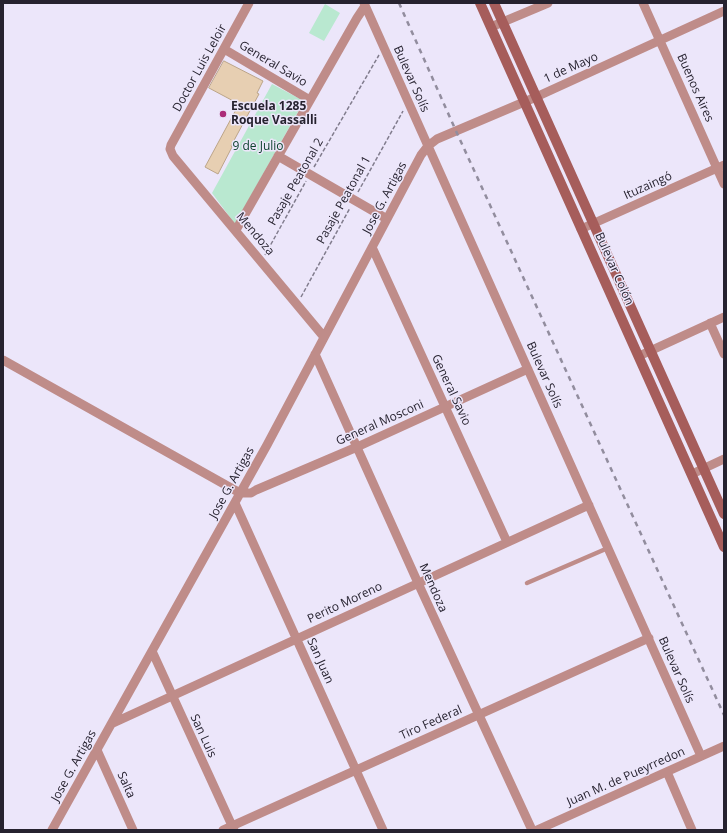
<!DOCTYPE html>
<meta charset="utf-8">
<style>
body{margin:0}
#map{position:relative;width:727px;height:833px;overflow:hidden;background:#ece6fa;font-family:"Open Sans",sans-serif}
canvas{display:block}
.frame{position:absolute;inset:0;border:4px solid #26222f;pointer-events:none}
</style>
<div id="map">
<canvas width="727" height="833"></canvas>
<div class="frame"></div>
</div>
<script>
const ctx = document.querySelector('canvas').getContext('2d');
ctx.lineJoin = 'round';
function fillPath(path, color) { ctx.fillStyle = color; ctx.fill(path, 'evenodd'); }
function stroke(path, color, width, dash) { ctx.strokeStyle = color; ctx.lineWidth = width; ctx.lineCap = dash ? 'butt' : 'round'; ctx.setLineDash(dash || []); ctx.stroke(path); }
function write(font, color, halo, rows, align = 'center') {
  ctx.font = font + ' "Open Sans",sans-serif'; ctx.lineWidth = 3; ctx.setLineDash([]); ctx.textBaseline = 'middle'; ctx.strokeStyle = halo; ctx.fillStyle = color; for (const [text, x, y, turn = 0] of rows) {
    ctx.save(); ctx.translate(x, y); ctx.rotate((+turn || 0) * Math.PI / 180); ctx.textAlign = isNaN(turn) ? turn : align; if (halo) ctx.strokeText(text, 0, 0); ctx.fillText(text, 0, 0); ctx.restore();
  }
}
fillPath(new Path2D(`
 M325,4L340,13L324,41L309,33Z
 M272,84L304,101L235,224L212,193Z`), '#b9e8d0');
const building = new Path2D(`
 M224,61L263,81L257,93L259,94L231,146L232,147L218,174L205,167L239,104L209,88Z`);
fillPath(building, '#e7cfb2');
stroke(building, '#bba488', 1);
stroke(new Path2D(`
 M314,167L379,55
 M358,192L403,111
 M265,255L306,181
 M301,297L350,208`), '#817c8d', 1.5, [4, 2]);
stroke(new Path2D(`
 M527,583L608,548`), '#bf8c89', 4.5);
stroke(new Path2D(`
 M249,3L171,145L170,149L173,156L324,337
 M364,3L701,756
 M643,3L724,184
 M491,27L548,3
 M224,49L310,100
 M278,156L387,219
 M581,229L724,165
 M236,230L357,18L365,6
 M372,247L507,542
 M710,323L724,354
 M315,354L418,583L532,830
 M639,356L724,317
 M3,360L240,493H251L256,490L357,447L528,369
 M692,474L724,459
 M235,503L383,830
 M152,651L234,830
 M111,724L589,505
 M97,750L133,830
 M667,772L692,830
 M52,830L267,445L421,155L428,146L437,139L536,97L724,11
 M223,830L649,638
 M537,830L724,746`), '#bf8c89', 9);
stroke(new Path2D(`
 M480,3L724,547
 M494,3L724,514`), '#a65d5b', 10);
stroke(new Path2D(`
 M399,3L456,131L724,715`), '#928d9e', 2.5, [5, 5]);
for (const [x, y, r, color] of [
 [223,114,4,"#ac2c79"]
]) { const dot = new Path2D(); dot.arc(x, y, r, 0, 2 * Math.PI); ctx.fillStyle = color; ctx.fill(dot); stroke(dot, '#ece6fa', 1.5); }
write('12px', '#26222f', '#ece6fa', [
 ["General Savio",273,64,31],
 ["Doctor Luis Leloir",200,68,-61],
 ["1 de Mayo",571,68,-24],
 ["Bulevar Solís",411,79,66],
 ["Buenos Aires",695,88,66],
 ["Pasaje Peatonal 2",296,182,-60],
 ["Ituzaingó",648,186,-24],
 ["Jose G. Artigas",385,198,-62],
 ["Pasaje Peatonal 1",344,200,-61],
 ["Mendoza",255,234,50],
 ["Bulevar Colón",614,269,66],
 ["Bulevar Solís",544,375,66],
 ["General Savio",451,390,65],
 ["General Mosconi",380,423,-24],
 ["Jose G. Artigas",232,483,-61],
 ["Mendoza",433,588,66],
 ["Perito Moreno",345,603,-25],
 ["San Juan",320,661,66],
 ["Bulevar Solís",676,670,66],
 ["Tiro Federal",431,723,-24],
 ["San Luis",203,736,65],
 ["Jose G. Artigas",74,766,-61],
 ["Juan M. de Pueyrredon",626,777,-24],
 ["Salta",126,785,66]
]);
write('bold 12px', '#26222f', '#ece6fa', [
 ["Escuela 1285",231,107],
 ["Roque Vassalli",231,121]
], 'left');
write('12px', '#0d432e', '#ece6fa', [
 ["9 de Julio",258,147]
]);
</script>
